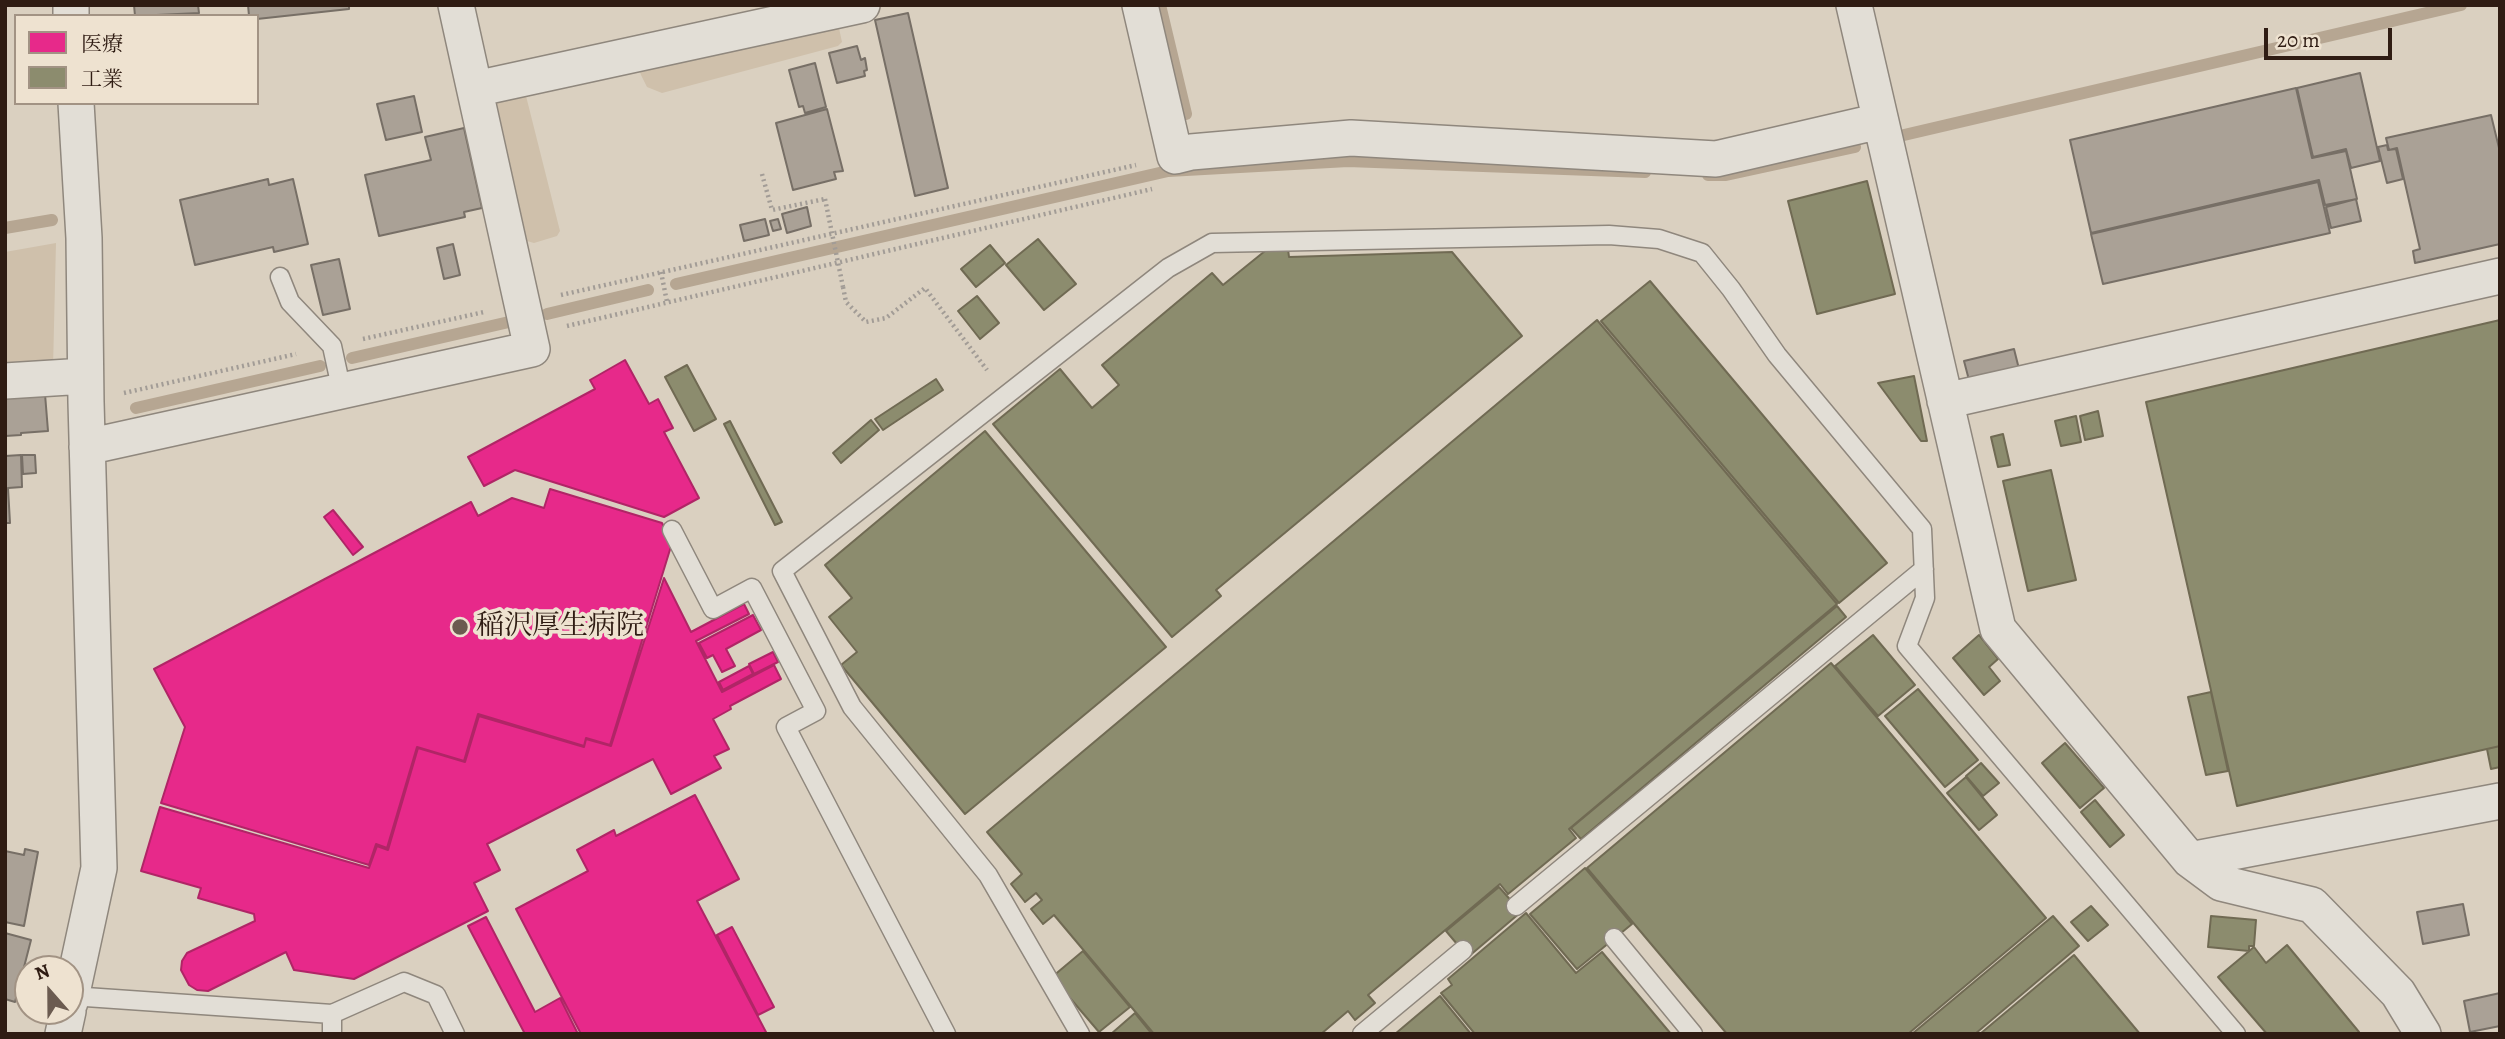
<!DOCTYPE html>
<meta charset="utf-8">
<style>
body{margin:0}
#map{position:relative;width:2505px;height:1039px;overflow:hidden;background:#dad0c0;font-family:Alegreya,"Noto Serif JP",serif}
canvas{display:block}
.frame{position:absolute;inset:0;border:7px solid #2f1c13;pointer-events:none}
.legend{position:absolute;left:14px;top:14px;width:245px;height:91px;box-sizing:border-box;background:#eee2d0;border:2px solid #a29384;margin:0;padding:9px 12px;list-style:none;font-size:21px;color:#2f1c13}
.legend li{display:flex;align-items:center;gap:14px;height:35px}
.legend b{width:35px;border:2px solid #a29384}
.north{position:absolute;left:14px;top:955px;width:70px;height:70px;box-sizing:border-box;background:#eee2d0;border:2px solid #a29384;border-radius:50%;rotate:339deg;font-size:19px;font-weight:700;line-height:28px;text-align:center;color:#2f1c13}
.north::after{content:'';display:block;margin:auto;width:24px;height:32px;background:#6b5b50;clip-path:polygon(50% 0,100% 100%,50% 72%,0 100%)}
.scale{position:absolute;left:2264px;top:28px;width:128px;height:32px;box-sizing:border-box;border:4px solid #2f1c13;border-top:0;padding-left:9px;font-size:21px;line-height:24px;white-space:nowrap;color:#2f1c13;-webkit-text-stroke:5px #eee2d0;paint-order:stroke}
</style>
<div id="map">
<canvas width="2505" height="1039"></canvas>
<div class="frame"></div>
<ul class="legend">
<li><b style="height:19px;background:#e7298a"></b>医療</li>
<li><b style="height:19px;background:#8c8c6e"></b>工業</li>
</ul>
<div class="north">N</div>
<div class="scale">20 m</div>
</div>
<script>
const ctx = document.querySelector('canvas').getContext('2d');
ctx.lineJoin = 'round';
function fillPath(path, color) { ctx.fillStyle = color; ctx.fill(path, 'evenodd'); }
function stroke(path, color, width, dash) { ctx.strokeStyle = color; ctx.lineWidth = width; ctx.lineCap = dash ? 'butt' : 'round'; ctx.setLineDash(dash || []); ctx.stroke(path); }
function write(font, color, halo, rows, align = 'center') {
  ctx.font = font + ' Alegreya,"Noto Serif JP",serif'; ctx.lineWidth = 7; ctx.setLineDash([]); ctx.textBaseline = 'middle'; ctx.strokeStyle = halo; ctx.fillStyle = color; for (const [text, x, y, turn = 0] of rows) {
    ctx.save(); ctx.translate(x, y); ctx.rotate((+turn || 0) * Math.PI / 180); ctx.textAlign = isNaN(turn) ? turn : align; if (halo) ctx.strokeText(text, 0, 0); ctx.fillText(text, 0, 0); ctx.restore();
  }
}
fillPath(new Path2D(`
 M837,19L842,42L838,46L662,93L647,87L641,75L637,62Z
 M524,88L560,231L557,236L534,243L527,241L496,100Z
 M56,243L53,368L5,371V252Z`), '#cfc0ab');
const health = new Path2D(`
 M625,360L649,404L658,399L673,428L664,432L699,498L664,517L515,470L484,486L468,457L595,389L590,380Z
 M550,489L662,523L672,543L610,745L586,738L584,746L478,714L464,761L417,747L387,848L376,844L369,865L161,803L185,727L154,669L471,502L478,516L512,498L544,508Z
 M333,510L363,547L353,555L324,517Z
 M664,578L691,632L744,604L749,614L696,641L722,692L774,665L781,679L730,706L731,709L713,719L729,749L714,756L721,768L671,794L653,759L487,844L500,870L474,883L488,911L354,979L294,970L286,952L208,991L197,990L189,985L181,970L182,961L187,953L255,921L254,914L198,898L201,888L141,871L160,807L369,868L377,846L388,850L418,748L465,762L479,716L584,747L586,739L611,746Z
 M753,615L761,630L726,649L735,666L722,672L713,655L707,658L699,643Z
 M773,652L778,662L754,674L749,664Z
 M749,666L753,674L723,690L719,682Z
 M695,795L739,879L697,901L767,1034H581L516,909L588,871L577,850L614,830L616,836Z
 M486,917L535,1012L560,998L578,1034H525L468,926Z
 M732,927L774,1007L758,1015L717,935Z`);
fillPath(health, '#e7298a');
stroke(health, '#b02566', 2);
const industry = new Path2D(`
 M1867,181L1895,294L1817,314L1788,201Z
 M1038,239L1076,284L1044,310L1006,265Z
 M990,245L1005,263L976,287L961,269Z
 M1288,249L1289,257L1452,252L1522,336L1216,590L1221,596L1172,637L993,424L1060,369L1092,408L1119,385L1102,365L1212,273L1223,285L1265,251Z
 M1650,281L1887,563L1839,603L1601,321Z
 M977,296L999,323L980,339L958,311Z
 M1597,320L1837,604L1569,829L1576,838L1508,894L1500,884L1368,995L1375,1003L1355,1020L1348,1011L1321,1034H1154L1054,915L1043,924L1031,909L1042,900L1036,893L1025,902L1011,884L1022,874L987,832Z
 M2500,320V746L2237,806L2146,402Z
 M687,365L716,419L694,431L665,377Z
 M1914,376L1927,441H1921L1878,383Z
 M936,379L943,390L883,430L875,419Z
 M2098,411L2103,436L2085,440L2080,416Z
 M2076,416L2081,442L2061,446L2055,421Z
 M871,420L879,430L841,463L833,453Z
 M730,421L782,522L775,525L724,424Z
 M985,431L1166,647L965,814L841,665L857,652L829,617L852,598L825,565Z
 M2003,434L2010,465L1998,467L1991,437Z
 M2051,470L2076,580L2028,591L2003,481Z
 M1837,606L1846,617L1581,839L1571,828Z
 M1873,635L1915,685L1878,716L1835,666Z
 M1979,635L1998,659L1989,667L2000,681L1984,695L1953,658Z
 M1831,663L2046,918L1908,1034H1727L1587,868Z
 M1918,689L1978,760L1945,787L1885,716Z
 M2211,692L2228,771L2206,775L2188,697Z
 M2065,743L2104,788L2080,808L2042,763Z
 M2500,746V767L2491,769L2487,749Z
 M1981,763L1999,783L1983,796L1966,776Z
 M1966,777L1997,815L1979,830L1947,793Z
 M2095,800L2124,835L2110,847L2081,812Z
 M1585,868L1632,924L1577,969L1530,914Z
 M1499,887L1521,912L1468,957L1446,931Z
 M2091,906L2108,925L2088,941L2071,922Z
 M1526,913L1576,973L1602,952L1671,1034H1475L1441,993L1452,985L1448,979Z
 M2053,916L2079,946L1975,1034H1912Z
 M2211,916L2256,920L2254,946H2249V951L2208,947Z
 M2287,945L2359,1032L2357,1034H2267L2218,977L2254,947L2266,963Z
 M1083,951L1130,1007L1099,1032L1052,977Z
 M2074,955L2140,1034H1980Z
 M1440,996L1471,1034H1395Z
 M1135,1013L1152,1034H1111Z`);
fillPath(industry, '#8c8c6e');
stroke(industry, '#706a53', 2);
stroke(new Path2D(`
 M1160,5L1186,114
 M1904,135L2461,5
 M1708,175H1726L1855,147
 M5,228L52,220
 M676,284L1168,171L1348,161L1645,172
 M547,314L648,290
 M352,358L509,322
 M136,408L320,366`), '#b6a692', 12);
const building = new Path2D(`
 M134,5H198L199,13L135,16Z
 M248,5H349V9L257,19V16H249Z
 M908,13L948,188L915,196L875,20Z
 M857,46L861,60L865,58L867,70L864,71L865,76L837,83L829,53Z
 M815,63L826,107L805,113L803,106L799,107L789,70Z
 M2360,73L2380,161L2351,168L2346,149L2313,157L2297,88Z
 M2296,88L2312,158L2346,151L2357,199L2325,205L2319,180L2091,233L2070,140Z
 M414,96L422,132L386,140L377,104Z
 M827,109L843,171L834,172L836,179L793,190L776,123Z
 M2491,115L2500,152V244L2415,263L2413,251L2420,249L2397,148L2389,150L2386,138Z
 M464,128L482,208L464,212L465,217L379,236L365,175L431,160L425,137Z
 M2387,145L2388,150L2396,149L2403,179L2387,183L2378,147Z
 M268,179L269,185L293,179L308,244L274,252L273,247L195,265L180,200Z
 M2318,182L2330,233L2103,284L2091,234Z
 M2356,199L2361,221L2331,228L2326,207Z
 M807,207L811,226L787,233L782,214Z
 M765,219L769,235L744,241L740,225Z
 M778,219L781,229L773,231L770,221Z
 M453,244L460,275L444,279L437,248Z
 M339,259L350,309L323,315L311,265Z
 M2014,349L2019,369L1969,380L1964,361Z
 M45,394L48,431L21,433V435L5,436V397Z
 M21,455L22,487L8,488L10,523H5V456Z
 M22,455H35L36,473L23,474Z
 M25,849L38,852L24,926L5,922V851L24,855Z
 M2463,904L2469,935L2423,944L2417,912Z
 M5,933L31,940L15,1002L5,999Z
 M2500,993V1026L2470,1032L2464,1001Z`);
fillPath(building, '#aaa196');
stroke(building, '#776f66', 2);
const service = new Path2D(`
 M280,277L290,302L332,346L342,392
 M672,530L713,609L752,588L816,711L786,727L946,1034
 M1516,906L1924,569
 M1614,938L1693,1034
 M71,996L332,1014L404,982L436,995L455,1034
 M332,1014V1034
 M1080,1034L988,875L852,707L782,571L1168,268L1212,243L1609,235L1659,239L1702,253L1731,289L1777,355L1922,529L1925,598L1907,646L2236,1034
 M1362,1034L1463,950`);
const minor = new Path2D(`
 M71,5V16
 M1140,5L1175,156L1191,152L1351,138L1716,159L1880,121
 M1854,5L1998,629L2190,860L2221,883L2312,905L2398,993L2423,1034
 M475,89L862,5
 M5,381L85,376
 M1945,401L2500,276
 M87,447L532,349L456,5
 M2190,860L2500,801
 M70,1002L99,868L86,402L84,238L76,103
 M63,1034L68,1011`);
stroke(service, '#8f877d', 21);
stroke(minor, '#8f877d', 38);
stroke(new Path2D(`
 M762,174L772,210L825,199
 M661,272L667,302
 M843,287L846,302L866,322L886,318L925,288L987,370
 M561,295L1136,165
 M567,326L1152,189
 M363,339L484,312
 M124,393L296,354`), '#a29c96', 4.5, [2, 3.5]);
stroke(service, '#e2ded6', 18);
stroke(minor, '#e2ded6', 35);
stroke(new Path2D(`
 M825,199L843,287`), '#a29c96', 4.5, [2, 3.5]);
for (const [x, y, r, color] of [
 [460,627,9,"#6b5b50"]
]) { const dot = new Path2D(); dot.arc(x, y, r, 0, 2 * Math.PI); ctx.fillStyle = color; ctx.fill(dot); stroke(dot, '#eee2d0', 2.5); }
write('28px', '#2f1c13', '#eee2d0', [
 ["稲沢厚生病院",476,627]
], 'left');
</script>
